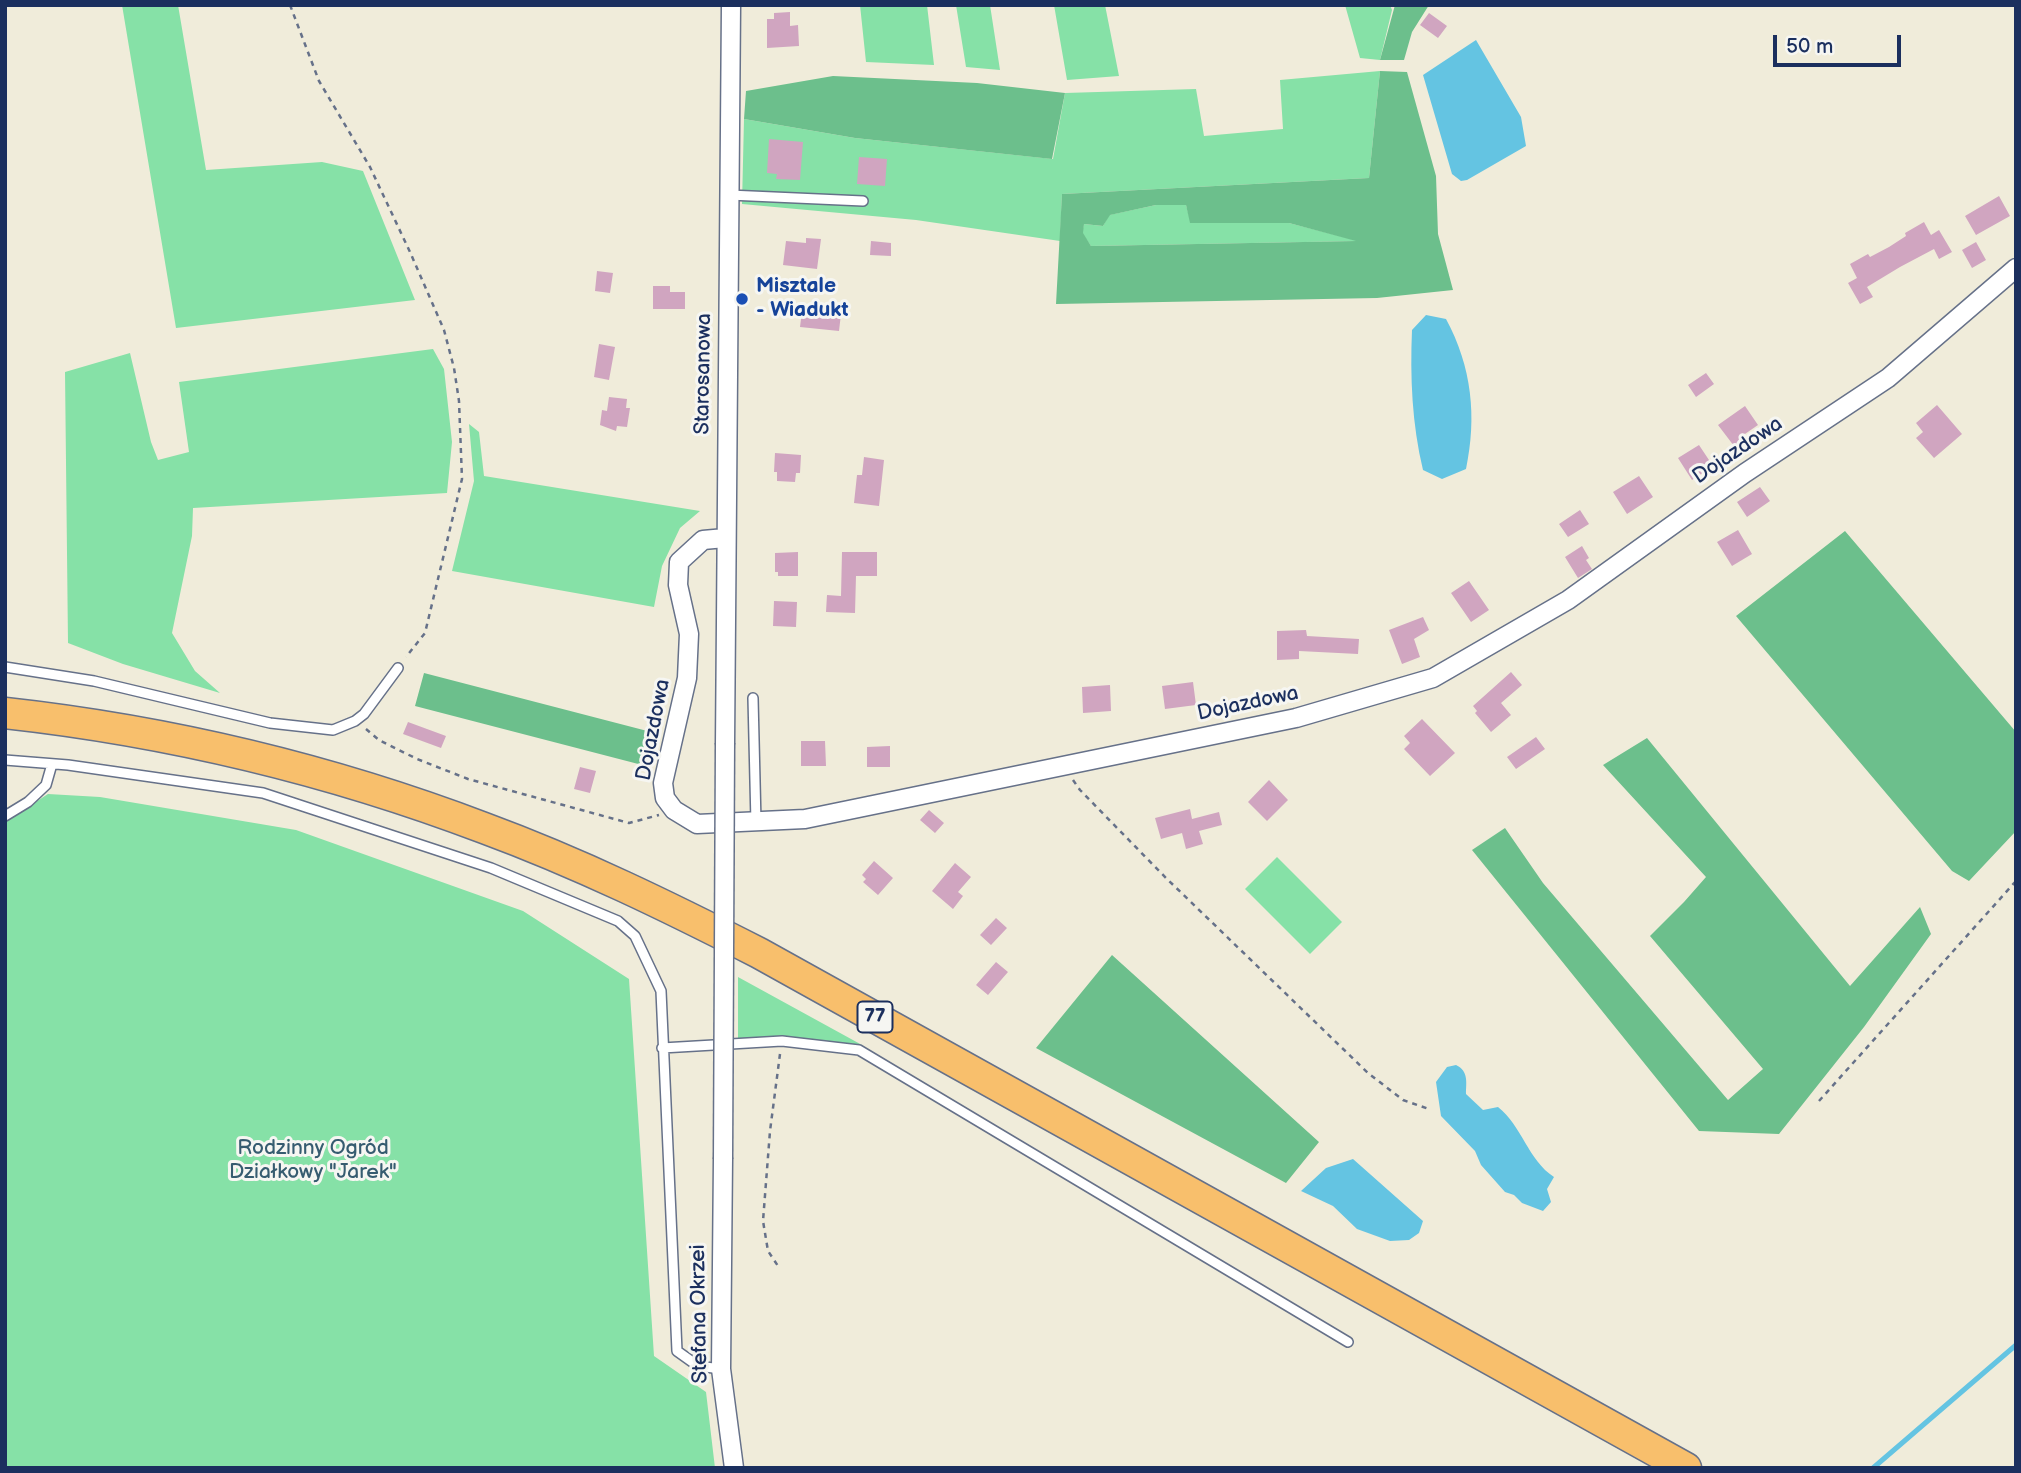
<!DOCTYPE html>
<meta charset="utf-8">
<style>
body{margin:0}
#map{position:relative;width:2021px;height:1473px;overflow:hidden;background:#f0ecda;font-family:"Balsamiq Sans",sans-serif}
canvas{display:block}
.frame{position:absolute;inset:0;border:7px solid #1b2f5e;pointer-events:none}
.scale{position:absolute;left:1773px;top:35px;width:128px;height:32px;box-sizing:border-box;border:4px solid #1b2f5e;border-top:0;padding-left:9px;font-size:21px;line-height:24px;white-space:nowrap;color:#1b2f5e;-webkit-text-stroke:5px #f6f6f2;paint-order:stroke}
</style>
<div id="map">
<canvas width="2021" height="1473"></canvas>
<div class="frame"></div>
<div class="scale">50 m</div>
</div>
<script>
const ctx = document.querySelector('canvas').getContext('2d');
ctx.lineJoin = 'round';
function fillPath(path, color) { ctx.fillStyle = color; ctx.fill(path, 'evenodd'); }
function stroke(path, color, width, dash) { ctx.strokeStyle = color; ctx.lineWidth = width; ctx.lineCap = dash ? 'butt' : 'round'; ctx.setLineDash(dash || []); ctx.stroke(path); }
function write(font, color, halo, rows, align = 'center') {
  ctx.font = font + ' "Balsamiq Sans",sans-serif'; ctx.lineWidth = 6; ctx.setLineDash([]); ctx.textBaseline = 'middle'; ctx.strokeStyle = halo; ctx.fillStyle = color; for (const [text, x, y, turn = 0] of rows) {
    ctx.save(); ctx.translate(x, y); ctx.rotate((+turn || 0) * Math.PI / 180); ctx.textAlign = isNaN(turn) ? turn : align; if (halo) ctx.strokeText(text, 0, 0); ctx.fillText(text, 0, 0); ctx.restore();
  }
}
fillPath(new Path2D(`
 M122,5H178L206,170L322,162L363,171L415,300L176,328Z
 M860,5H927L934,65L866,62Z
 M956,5H990L1000,70L966,67Z
 M1054,5H1105L1119,76L1067,80Z
 M1345,5H1390L1392,10L1380,60L1360,58Z
 M1380,71L1369,178L1062,194L1060,241L916,220L742,204L744,119L855,138L1053,159L1065,93L1196,89L1204,136L1283,129L1280,80Z
 M1156,205H1186L1191,223H1289L1359,241L1091,246L1082,233L1084,224L1103,226L1109,215Z
 M433,349L444,369L452,442L447,493L193,508L192,536L172,633L195,671L220,693L123,664L68,643L65,372L130,353L151,442L158,460L189,452L179,382Z
 M469,424L479,432L484,476L700,511L680,528L662,566L654,607L452,571L474,481Z
 M48,794L100,797L296,830L523,911L629,979L654,1356L706,1392L715,1468H5V822Z
 M1277,857L1342,922L1310,954L1245,889Z
 M738,977L862,1045L784,1036L738,1039Z`), '#86e1a7');
fillPath(new Path2D(`
 M1395,5H1429L1412,32L1404,60H1380Z
 M1380,71L1407,72L1436,176L1438,234L1453,290L1377,298L1056,304L1062,194L1369,178ZM1156,205H1186L1190,223H1289L1356,241L1091,246L1083,233L1084,224L1103,226L1110,215Z
 M833,76L977,83L1065,93L1052,159L855,138L744,119L746,91Z
 M1845,531L2016,732V831L1969,881L1952,871L1736,616Z
 M424,673L655,733L646,766L415,706Z
 M1647,738L1850,986L1920,907L1931,934L1864,1027L1779,1134L1699,1131L1472,850L1505,828L1543,883L1728,1100L1763,1069L1650,936L1684,902L1706,877L1603,765Z
 M1112,955L1319,1142L1286,1183L1036,1048Z`), '#6cbf8c');
fillPath(new Path2D(`
 M1476,40L1521,117L1526,146L1467,180L1461,181L1452,174L1423,75Z
 M1426,315L1446,319C1472,367 1477,417 1466,469L1442,479L1423,470C1412,424 1410,377 1412,330Z
 M1456,1065C1469,1071 1466,1083 1466,1094L1483,1110L1498,1107C1522,1126 1528,1160 1554,1177L1547,1189L1551,1202L1543,1211L1522,1203L1514,1195L1505,1192L1481,1165L1475,1151L1441,1116L1436,1082L1447,1067Z
 M1353,1159L1423,1221L1419,1233L1409,1240L1390,1241L1357,1229L1333,1206L1301,1191L1326,1168Z`), '#64c4e2');
stroke(new Path2D(`
 M1873,1468L2016,1345`), '#64c4e2', 5);
fillPath(new Path2D(`
 M790,12V26L798,25L799,46L767,48V19H774V13Z
 M1429,13L1447,26L1438,38L1420,25Z
 M769,139L803,142L800,180L776,179L777,174L767,173Z
 M859,157L887,159L885,186L857,184Z
 M1999,196L2010,216L1976,235L1965,216Z
 M1924,222L1931,235L1939,230L1952,252L1939,259L1934,249L1900,267L1867,287L1873,297L1860,304L1848,283L1857,278L1850,264L1868,254L1870,257L1889,247L1906,236L1905,233Z
 M806,238L821,239L817,269L783,265L786,241L806,243Z
 M871,241L891,243V256L870,255Z
 M1976,242L1986,260L1972,268L1962,250Z
 M597,271L613,273L610,293L595,291Z
 M653,286H670V292H685V309H653Z
 M806,310L841,314L839,331L800,327L802,311Z
 M599,344L615,347L609,380L594,377Z
 M1706,373L1714,384L1696,397L1688,385Z
 M609,397L627,399L626,408H630L627,427L617,426L616,431L600,425L602,410L607,411Z
 M1937,405L1962,434L1934,458L1916,438L1923,432L1916,423Z
 M1745,406L1758,425L1742,436L1744,439L1734,446L1718,425Z
 M1699,445L1713,466L1692,480L1678,458Z
 M775,453L801,455L800,473H796L795,482L777,481V472H774Z
 M864,457L884,460L879,506L854,503L857,475H862Z
 M1639,476L1653,497L1627,514L1613,492Z
 M1760,487L1770,501L1747,517L1737,502Z
 M1580,510L1589,524L1568,537L1559,524Z
 M1738,530L1752,554L1732,566L1717,542Z
 M1582,546L1589,558L1586,560L1592,569L1578,578L1565,557Z
 M798,552V576H778V572H775V553Z
 M842,552H877V576H856L855,613L826,612L827,595L841,596Z
 M1469,581L1489,610L1471,622L1451,593Z
 M774,601L797,602L796,627L773,626Z
 M1423,617L1429,630L1414,639L1420,657L1402,664L1389,630Z
 M1306,630L1307,636L1359,639L1358,654L1299,651V659L1277,660V631Z
 M1511,672L1522,685L1501,703L1511,715L1491,732L1475,713L1477,711L1473,706Z
 M1193,682L1196,705L1165,709L1162,686Z
 M1110,685L1111,711L1083,713L1082,687Z
 M1422,719L1455,753L1430,776L1404,749L1410,743L1404,736Z
 M408,722L446,736L441,748L403,734Z
 M1536,737L1545,749L1516,769L1507,757Z
 M801,741H825L826,766H801Z
 M890,746V767H867V747Z
 M580,767L596,771L590,793L574,789Z
 M1269,780L1288,800L1267,821L1248,802Z
 M1190,809L1192,819L1219,812L1222,825L1199,831L1203,844L1186,849L1182,833L1161,839L1155,818Z
 M929,810L944,823L935,833L920,820Z
 M874,861L893,878L878,895L863,882L866,879L862,875Z
 M955,863L971,877L958,892L963,896L953,909L932,891Z
 M996,918L1007,928L991,945L980,935Z
 M996,962L1008,972L988,995L976,985Z`), '#d0a5c0');
const service = new Path2D(`
 M729,195L863,201
 M5,667L94,681L270,723L333,730L355,721L364,714L398,668
 M753,698L756,823
 M5,760L68,765L263,793L491,868L618,921L635,936L661,991L677,1351L698,1366L721,1369
 M5,816L28,802L46,785L52,764
 M662,1048L782,1041L859,1050L1348,1342`);
const minor = new Path2D(`
 M725,538L703,540L679,562L678,585L689,634L687,678L663,783L665,798L674,810L697,824L805,819L1296,718L1433,678L1568,600L1745,473L1888,378L2016,268
 M725,743L731,5
 M723,1159L721,1369L734,1468`);
const primary = new Path2D(`
 M5,713C168,731 331,770 484,828C579,863 669,907 759,953L1686,1468`);
stroke(service, '#667189', 12);
stroke(minor, '#667189', 21);
stroke(primary, '#667189', 33);
stroke(new Path2D(`
 M290,5L319,81L370,167L410,252L444,330L454,368L459,401L462,479L425,633L406,657
 M366,729L379,740L417,759L468,779L629,823L659,815
 M1073,780L1080,790L1166,878L1368,1073L1403,1100L1429,1109
 M780,1054L770,1131L763,1221L768,1251L780,1269
 M1819,1101L2016,881`), '#667189', 2.5, [5, 5]);
stroke(service, '#fff', 9);
stroke(minor, '#fff', 18);
stroke(primary, '#f8bf6c', 30);
const minorBridge = new Path2D(`
 M723,1159L725,743`);
stroke(minorBridge, '#667189', 21, []);
stroke(minorBridge, '#fff', 18);
for (const [x, y, r, color] of [
 [742,299,7,"#1a4fb4"]
]) { const dot = new Path2D(); dot.arc(x, y, r, 0, 2 * Math.PI); ctx.fillStyle = color; ctx.fill(dot); stroke(dot, '#f6f6f2', 2.5); }
for (const [x, y, w] of [
 [875,1017,35]
]) { const box = new Path2D(); box.roundRect(x - w / 2, y - 15.5, w, 31, 5); ctx.fillStyle = '#f6f6f2'; ctx.fill(box); stroke(box, '#1b2f5e', 2); }
write('bold 19px', '#1b2f5e', null, [
 ["77",875,1017]
]);
write('bold 21px', '#164399', '#f6f6f2', [
 ["Misztale",756,287],
 ["- Wiadukt",756,311]
], 'left');
write('21px', '#1b2f5e', '#f6f6f2', [
 ["Starosanowa",704,374,-89],
 ["Dojazdowa",1738,451,-34],
 ["Dojazdowa",1248,704,-12],
 ["Dojazdowa",654,730,-79],
 ["Stefana Okrzei",700,1314,-91]
]);
write('21px', '#365c70', '#f6f6f2', [
 ["Rodzinny Ogród",313,1149],
 ["Działkowy \"Jarek\"",313,1173]
]);
</script>
